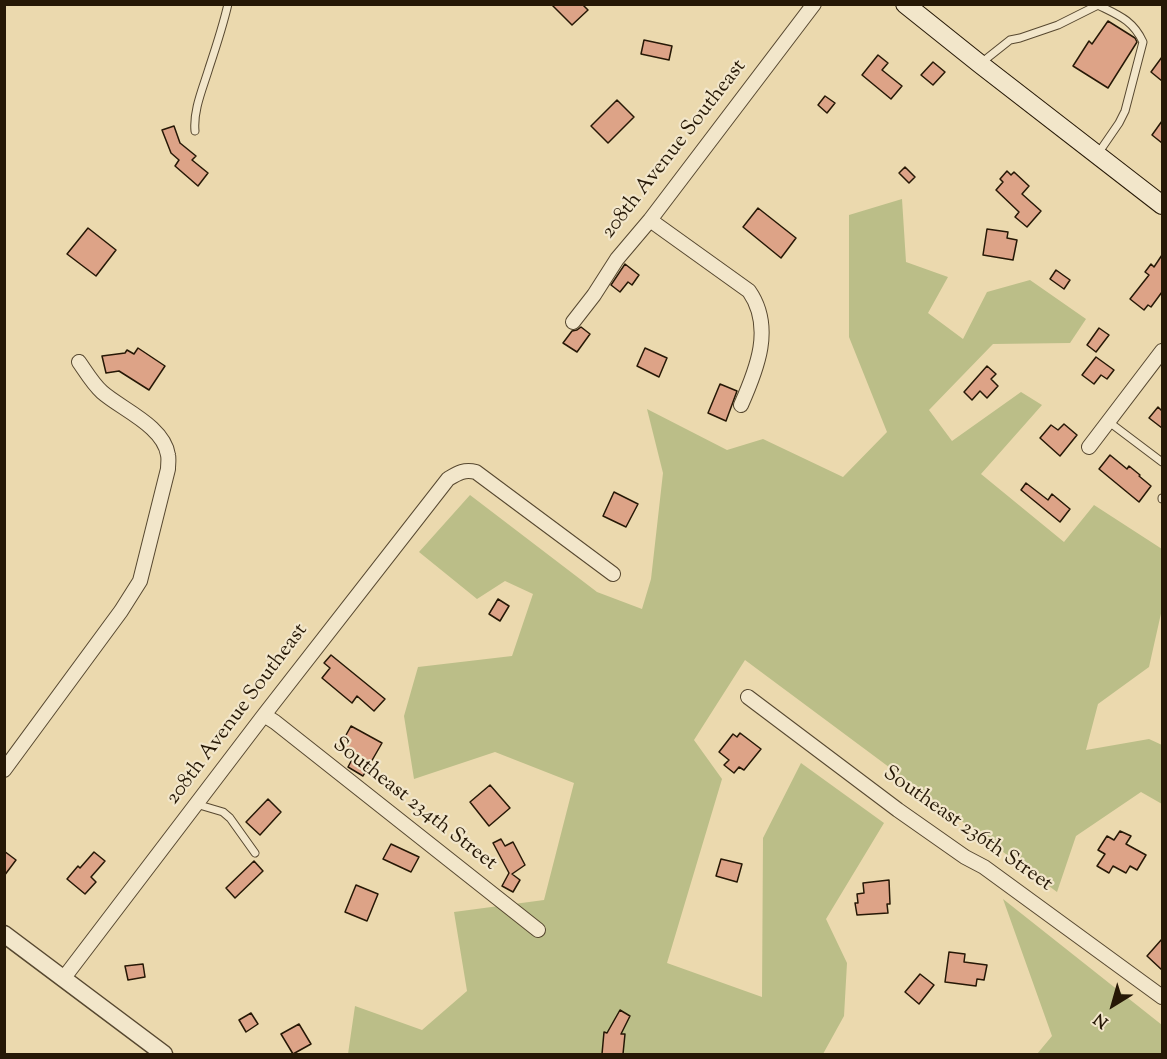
<!DOCTYPE html>
<style>
body{margin:0}
#map{position:relative;width:1167px;height:1059px;overflow:hidden;background:#ebd9ae;font-family:"Sorts Mill Goudy",serif}
canvas{display:block}
.frame{position:absolute;inset:0;border:6px solid #261806;pointer-events:none}
.north{position:absolute;left:1083px;top:975px;width:60px;height:60px;-webkit-text-stroke:4px #f2e6ca;paint-order:stroke;rotate:217deg;font-size:16px;font-weight:700;line-height:24px;text-align:center;color:#261806}
.north::after{content:'';display:block;margin:auto;width:21px;height:27px;background:#261806;clip-path:polygon(50% 0,100% 100%,50% 72%,0 100%)}
</style>
<div id="map">
<canvas width="1167" height="1059"></canvas>
<div class="frame"></div>
<div class="north">N</div>
</div>
<script>
const ctx = document.querySelector('canvas').getContext('2d');
ctx.lineJoin = 'round';
function fillPath(path, color) { ctx.fillStyle = color; ctx.fill(path, 'evenodd'); }
function stroke(path, color, width, dash) { ctx.strokeStyle = color; ctx.lineWidth = width; ctx.lineCap = dash ? 'butt' : 'round'; ctx.setLineDash(dash || []); ctx.stroke(path); }
function write(font, color, halo, rows, align = 'center') {
  ctx.font = font + ' "Sorts Mill Goudy",serif'; ctx.lineWidth = 4.5; ctx.setLineDash([]); ctx.textBaseline = 'middle'; ctx.strokeStyle = halo; ctx.fillStyle = color; for (const [text, x, y, turn = 0] of rows) {
    ctx.save(); ctx.translate(x, y); ctx.rotate((+turn || 0) * Math.PI / 180); ctx.textAlign = isNaN(turn) ? turn : align; if (halo) ctx.strokeText(text, 0, 0); ctx.fillText(text, 0, 0); ctx.restore();
  }
}
fillPath(new Path2D(`
 M902,199L906,262L948,277L928,313L963,339L987,292L1030,280L1086,319L1070,343L993,344L929,410L952,441L1021,392L1042,405L981,474L1064,542L1094,505L1162,549V609L1149,667L1098,704L1086,750L1149,739L1162,745V804L1141,792L1076,836L1057,892L745,660L694,740L722,779L667,963L762,997L763,838L801,763L884,823L826,919L847,963L844,1016L823,1054H348L355,1006L422,1030L467,991L454,912L544,900L574,783L495,752L414,779L404,716L418,667L512,656L533,594L505,581L477,599L419,552L470,495L597,592L642,609L651,579L663,473L647,409L727,450L763,439L843,477L887,432L849,337V215Z
 M1003,899L1162,1025V1054H1037L1052,1036Z`), '#bbbe88');
const building = new Path2D(`
 M551,4H582L588,10L572,25Z
 M1108,21L1135,38L1137,42L1108,88L1073,66L1089,41L1092,44Z
 M644,40L672,46L669,60L641,54Z
 M878,55L888,63L882,70L902,86L891,99L862,75Z
 M1162,57V81L1151,72Z
 M933,62L945,72L933,85L921,75Z
 M825,96L835,103L827,113L818,105Z
 M617,100L634,117L608,143L591,126Z
 M1162,121V143L1152,135Z
 M174,126L180,143L196,156L192,160L208,173L198,186L175,166L179,160L171,153L162,130Z
 M905,167L915,177L909,183L899,173Z
 M1007,171L1011,175L1014,172L1029,186L1022,194L1041,211L1027,227L1015,217L1019,212L996,190L1003,182L1000,179Z
 M758,208L796,238L781,258L743,227Z
 M88,228L116,250L96,276L67,254Z
 M987,229L1008,232L1007,238L1017,240L1013,260L983,255Z
 M1162,255V292L1151,307L1148,305L1144,310L1130,299L1149,275L1145,272L1151,264L1154,267Z
 M625,264L639,275L632,285L628,282L620,292L611,285Z
 M1056,270L1070,280L1064,289L1050,279Z
 M581,327L590,334L577,352L563,343L572,331L577,330Z
 M1099,328L1109,335L1096,352L1087,345Z
 M138,348L165,366L149,390L119,371L106,373L102,356L125,353L127,350L134,354Z
 M645,348L667,358L659,377L637,366Z
 M1096,357L1114,370L1107,379L1101,375L1094,384L1082,375Z
 M987,366L996,374L991,379L998,386L987,398L980,391L972,400L964,392Z
 M720,384L737,391L726,421L708,413Z
 M1158,407L1162,411V428L1149,418Z
 M1064,424L1077,435L1060,456L1040,438L1051,425L1058,430Z
 M1110,455L1127,469L1129,466L1140,475L1139,476L1151,486L1139,502L1099,469Z
 M1026,483L1048,500L1052,494L1070,509L1060,522L1021,490Z
 M614,492L638,504L626,527L603,516Z
 M498,599L509,606L500,621L489,614Z
 M331,655L385,699L374,711L357,696L352,703L322,678L330,668L324,663Z
 M351,726L382,743L363,776L348,767L355,754L340,746Z
 M740,733L761,749L744,770L739,767L734,773L724,765L729,760L719,752L733,734L737,737Z
 M490,785L510,808L489,826L470,802Z
 M268,799L281,812L260,835L246,822Z
 M1120,831L1131,836L1126,844L1146,855L1137,870L1130,866L1126,873L1113,866L1109,873L1097,866L1105,854L1098,850L1107,836L1114,840Z
 M501,839L505,846L513,842L525,865L512,874L520,880L513,892L502,886L509,873L493,843Z
 M391,844L419,857L411,872L383,859Z
 M4,851L16,860L4,876Z
 M94,852L105,861L91,877L96,882L85,894L67,879L78,866L80,868Z
 M721,859L742,864L737,882L716,876Z
 M254,861L263,871L235,898L226,888Z
 M889,880L890,904H887L888,913L857,915L855,903H858L857,894L864,893L863,883Z
 M356,885L378,894L367,921L345,912Z
 M1162,939V970L1147,956Z
 M949,952L965,954L964,962L987,965L984,980L977,979L976,986L945,982Z
 M143,964L145,977L128,980L125,966Z
 M920,974L934,985L919,1004L905,992Z
 M620,1010L630,1016L621,1034H625L623,1054H602L604,1032L607,1033Z
 M251,1013L258,1024L246,1032L239,1020Z
 M299,1024L311,1044L293,1054L281,1034Z`);
fillPath(building, '#dda387');
stroke(building, '#261806', 1.5);
const service = new Path2D(`
 M981,63L1010,40L1020,38L1058,25L1098,5C1118,15 1133,20 1143,42L1125,111L1119,123L1097,155
 M195,131C193,110 203,88 209,68C216,47 223,26 228,4
 M1109,422L1162,462
 M1162,499V498
 M196,804L223,812L230,818L255,853`);
const minor = new Path2D(`
 M650,220L749,291C774,327 757,369 741,405
 M573,322L594,295L617,259L650,220L814,4
 M1089,447L1162,351
 M748,697L898,810L965,857L984,867L1162,997
 M264,715L275,722L538,930
 M4,770L121,611L140,581L168,469C168,464 169,459 168,455C164,426 121,409 102,392C93,384 86,372 79,362
 M63,979L264,715L448,479C458,473 464,469 476,472L613,574`);
const tertiary = new Path2D(`
 M4,934L164,1054`);
const secondary = new Path2D(`
 M905,4L980,64L1162,205`);
stroke(service, '#574830', 9);
stroke(minor, '#574830', 16);
stroke(tertiary, '#574830', 19);
stroke(secondary, '#261806', 20);
stroke(service, '#f2e6ca', 7);
stroke(minor, '#f2e6ca', 14);
stroke(tertiary, '#f2e6ca', 16);
stroke(secondary, '#f2e6ca', 18);
write('21px', '#261806', '#f2e6ca', [
 ["208th Avenue Southeast",675,150,-52],
 ["208th Avenue Southeast",238,715,-53],
 ["Southeast 234th Street",414,805,38],
 ["Southeast 236th Street",967,830,35]
]);
</script>
